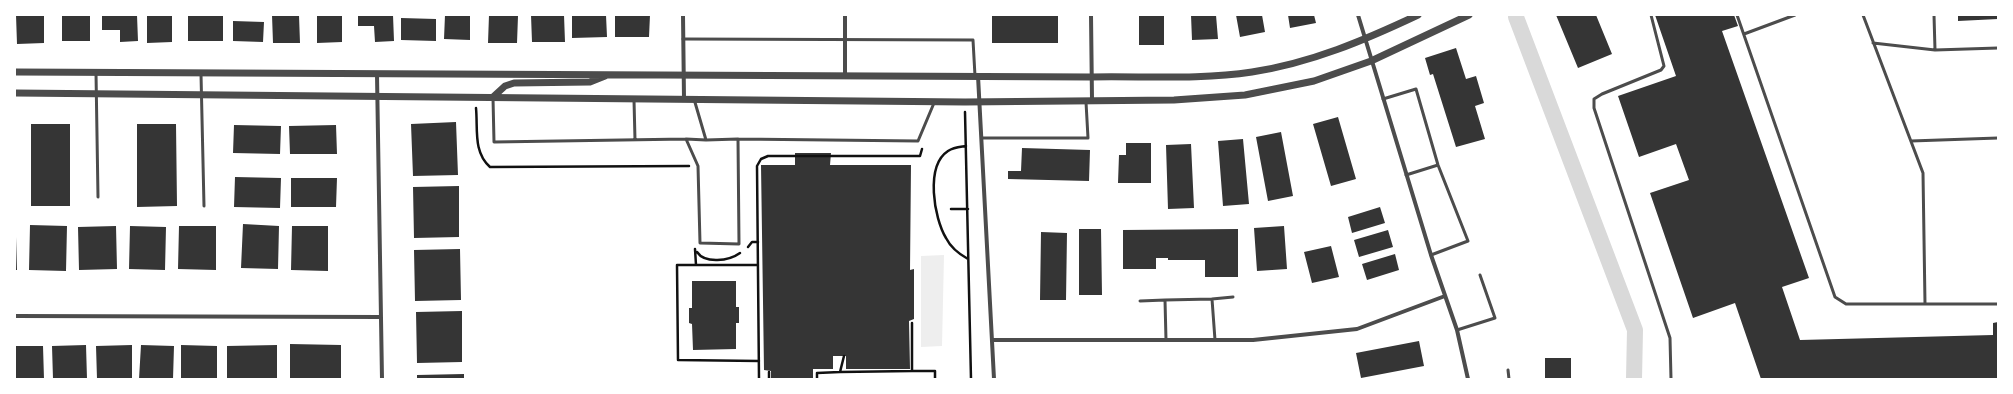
<!DOCTYPE html>
<style>
body{margin:0}
#map{position:relative;width:2013px;height:394px;overflow:hidden;background:#fff;font-family:Karla,sans-serif}
canvas{display:block}
.frame{position:absolute;inset:0;border:16px solid #fff;pointer-events:none}
</style>
<div id="map">
<canvas width="2013" height="394"></canvas>
<div class="frame"></div>
</div>
<script>
const ctx = document.querySelector('canvas').getContext('2d');
ctx.lineJoin = 'round';
function fillPath(path, color) { ctx.fillStyle = color; ctx.fill(path, 'evenodd'); }
function stroke(path, color, width, dash) { ctx.strokeStyle = color; ctx.lineWidth = width; ctx.lineCap = dash ? 'butt' : 'round'; ctx.setLineDash(dash || []); ctx.stroke(path); }
fillPath(new Path2D(`
 M944,255L942,346L921,347V256Z`), '#eee');
stroke(new Path2D(`
 M1516,17L1635,330L1634,379`), '#d9d9d9', 16);
fillPath(new Path2D(`
 M16,15H44V43L17,44Z
 M62,15H90V41H62Z
 M102,15H137L138,41L120,42V30H102Z
 M147,15H172V42L147,43Z
 M188,15H223V41H188Z
 M272,15H299L300,43H273Z
 M342,15V42L317,43V16Z
 M358,15H393L394,41L375,42L374,26H358Z
 M445,15H470V40L444,39Z
 M489,15L518,16L517,43H488Z
 M531,15H564L565,42H532Z
 M572,15H606L607,37L572,38Z
 M615,15H650L649,37H615Z
 M1058,15V43H992V16Z
 M1139,15H1164V45H1139Z
 M1191,15H1216L1218,39L1192,40Z
 M1236,15H1262L1265,32L1240,37Z
 M1288,15H1314L1316,23L1290,28Z
 M1556,15H1596L1612,54L1578,68Z
 M1655,15H1734L1738,26L1722,31L1809,278L1782,287L1800,340L1993,335V323L1998,322V379H1761L1735,303L1693,318L1650,193L1689,180L1676,144L1639,157L1618,96L1676,76Z
 M1958,15H1998V19L1958,21Z
 M401,18L436,19V41L401,40Z
 M233,21L264,22L263,42L233,41Z
 M1456,48L1466,79L1476,76L1484,103L1475,106L1485,139L1456,147L1433,74L1430,75L1425,58Z
 M1338,117L1356,179L1331,186L1313,124Z
 M456,122L458,175L413,176L411,124Z
 M31,124H70V206H31Z
 M137,124H176L177,206L137,207Z
 M234,125L281,126L280,154L233,153Z
 M336,125L337,154H290L289,126Z
 M1281,132L1293,196L1268,201L1256,137Z
 M1243,139L1249,204L1223,206L1218,141Z
 M1126,143H1151V183H1118L1119,155H1126Z
 M1191,144L1194,208L1168,209L1166,145Z
 M1022,148L1090,150L1089,181L1008,179V171H1021Z
 M795,153H831L830,165H911L910,270L914,269V319L909,321L910,369H846V356H833V369H813V379H771V371L764,370L761,165H795Z
 M235,177L281,178L280,208L234,207Z
 M291,178H337L336,207H291Z
 M459,186V237L414,238L413,187Z
 M1380,207L1385,223L1352,233L1348,217Z
 M243,224L279,226L278,269L241,268Z
 M30,225L67,226L66,271L29,270Z
 M116,226L117,269L79,270L78,227Z
 M130,226L166,227L165,270L129,269Z
 M179,226H216V270L178,269Z
 M292,226H328V271L291,270Z
 M1284,226L1287,269L1257,271L1254,228Z
 M1079,229H1101L1102,295H1079Z
 M1238,229V277H1205V260H1168V258H1156V269H1123V230Z
 M1388,230L1393,247L1359,257L1354,240Z
 M1041,232L1067,233L1066,300H1040Z
 M15,237H16L17,270H15Z
 M1331,246L1339,277L1312,283L1304,252Z
 M460,249L461,300L415,301L414,250Z
 M1395,254L1399,270L1367,280L1362,264Z
 M692,281H736V307H739V323H736V349L693,350L692,324L689,323V308H692Z
 M462,311V362L417,363L416,312Z
 M1419,341L1424,366L1361,378L1356,353Z
 M290,344L341,345V379H290Z
 M86,345L87,379H53L52,346Z
 M132,345V379H97L96,346Z
 M141,345L174,346L173,379H139Z
 M181,345L217,346V379H181Z
 M277,345V379H227V346Z
 M15,346H43L44,379H15Z
 M1545,358H1571V379H1545Z
 M464,374V379H417V375Z`), '#353535');
stroke(new Path2D(`
 M476,108C478,129 473,152 490,167L689,166
 M965,112L971,379
 M966,146C960,147 954,147 948,151C925,166 934,218 946,238C951,248 959,254 968,259
 M951,209H968
 M748,247L752,242H758
 M695,249L696,265
 M697,252C705,264 729,261 740,253
 M758,265H677L678,360L759,361
 M912,371H935V379
 M769,372V379
 M840,372L912,371V323
 M759,379L757,166L761,159L768,156H920L922,149
 M817,379V373L840,372L844,356`), '#111', 2.5);
stroke(new Path2D(`
 M1651,15L1664,66L1661,70L1602,94L1594,99V108L1670,338L1671,379
 M1737,15L1835,297L1846,304H1998
 M1863,15L1923,173L1925,304
 M1934,15L1935,50
 M1744,34L1795,15
 M683,39L973,40L975,76
 M1873,43L1935,50L1998,48
 M96,73L98,197
 M201,74L204,206
 M493,98L494,142L686,139L698,166L700,243L739,244L738,139L918,141L934,103
 M694,99L706,140L738,139
 M1383,99L1416,89L1438,165L1468,241L1431,255
 M634,100L635,140
 M982,138H1088L1086,102
 M686,139L706,140
 M1911,141L1998,138
 M1406,175L1438,165
 M1212,299L1233,297
 M1140,301L1165,300
 M1457,330L1495,318L1480,275
 M1166,340L1165,300L1212,299L1215,340
 M1508,370L1509,379`), '#4c4c4c', 3);
stroke(new Path2D(`
 M683,15L684,99
 M845,15V76
 M1091,15L1092,100
 M1358,15L1431,255L1457,330L1468,379
 M377,75L382,379
 M978,76L994,379
 M15,316L381,317
 M992,340H1253L1357,329L1445,296`), '#4c4c4c', 4);
stroke(new Path2D(`
 M15,72L1091,77C1144,76 1200,80 1252,72C1311,63 1365,40 1418,15
 M15,93L965,102L1174,100L1245,95L1314,81L1371,61L1469,15
 M493,97L505,86L514,83L590,82L605,76`), '#4c4c4c', 7);
</script>
